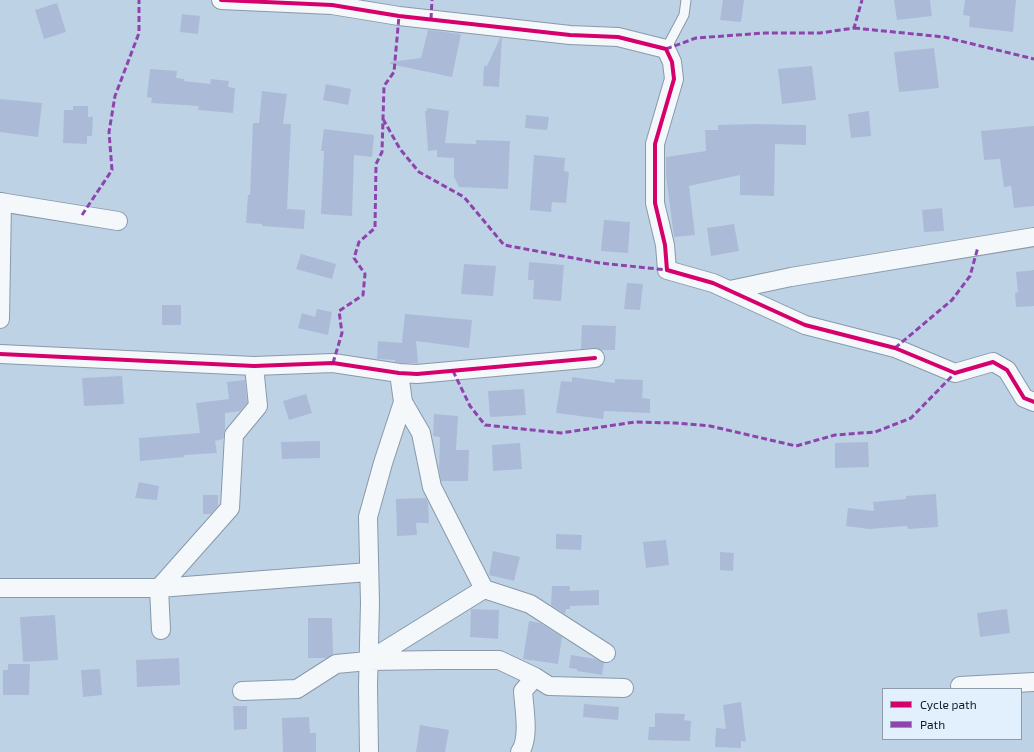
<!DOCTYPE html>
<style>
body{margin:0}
#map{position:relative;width:1034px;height:752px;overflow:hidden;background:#bed2e5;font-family:"Exo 2",sans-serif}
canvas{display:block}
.legend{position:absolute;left:882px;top:688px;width:140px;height:52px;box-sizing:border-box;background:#e2f0fe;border:1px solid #8c9caa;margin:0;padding:5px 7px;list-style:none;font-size:12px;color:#0a1d2d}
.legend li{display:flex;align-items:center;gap:8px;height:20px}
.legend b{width:20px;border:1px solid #8c9caa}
</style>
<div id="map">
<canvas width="1034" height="752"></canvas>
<ul class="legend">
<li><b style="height:5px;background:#d6006c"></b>Cycle path</li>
<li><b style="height:5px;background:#8e44ad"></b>Path</li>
</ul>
</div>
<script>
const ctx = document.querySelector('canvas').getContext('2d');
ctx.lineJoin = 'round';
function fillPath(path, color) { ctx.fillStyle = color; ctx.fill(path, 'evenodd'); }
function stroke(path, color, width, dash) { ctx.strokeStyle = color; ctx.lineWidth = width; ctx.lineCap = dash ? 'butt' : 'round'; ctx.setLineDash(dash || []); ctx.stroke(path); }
fillPath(new Path2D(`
 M723,0H744L741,22L720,20Z
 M894,0H930L932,16L897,20Z
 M965,0H1016L1013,32L969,27L970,16L963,15Z
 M57,3L66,32L44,39L35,10Z
 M182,14L200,16L198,34L180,32Z
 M428,30L461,34L452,77L390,64V62L421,58Z
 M500,38H502L499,87L483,86L484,66H487Z
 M934,48L939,88L899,92L894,52Z
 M812,66L816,100L782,104L778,69Z
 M150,69L177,71L176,78L184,79V81L210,84L211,79L229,81L228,87L235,88L233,113L198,110L199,106L151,103L152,98L147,97Z
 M326,84L351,89L348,105L323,100Z
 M262,91L287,94L283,124H291L287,209L305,210L304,229L262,226V224L246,223L248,195H250L253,123H259Z
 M0,99L42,103L38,137L0,132Z
 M73,106H88V117H93L92,136H87V144L63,143L64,110H73Z
 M427,108L449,111L445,143L476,144V140L510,141L508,189L459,187L454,177V158L437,157V150L428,151L425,111H427Z
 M869,111L871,136L851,138L848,114Z
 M526,115L549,117L547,130L525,128Z
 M754,124L806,125V145L775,144L774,196L740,195V175L689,186L695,235L674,237L666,176V157L706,151L705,130H718V125Z
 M1034,126V206L1014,208L1011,186L1004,187L1000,159L984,160L981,131Z
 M324,129L374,135L372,157L354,155L352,216L321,214L324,151H321Z
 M534,155L565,158L564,171L569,172L566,203L552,202L551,212L530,210Z
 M942,208L944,231L924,232L922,210Z
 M604,220L630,222L628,253L601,251Z
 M734,224L739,251L711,256L707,228Z
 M301,254L336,264L332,279L296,269Z
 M529,262L564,265L561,301L533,299L534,280H528Z
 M464,264L496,266L493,296L461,294Z
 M1034,270V306L1016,307L1015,293L1018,292L1016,272Z
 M627,283L643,284L640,310L624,309Z
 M162,305H181V325H162Z
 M317,309L332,312L328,335L298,328L302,313L315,317Z
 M405,314L472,320L469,348L416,341L418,363H400L395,362V360L377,359L378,341L402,343Z
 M582,325L616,326L615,350H601L594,348L581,349Z
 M122,376L124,404L84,406L82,378Z
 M572,377L615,383V379L643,380L642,398L650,399V413L604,411L603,419L556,413L561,381L572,382Z
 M245,380L247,403L240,411L225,413V430L223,439L215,441L217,453L184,455V457L140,461L139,438L200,433L196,403L229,399L227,382Z
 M524,389L526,415L490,417L488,391Z
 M306,394L312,413L289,420L283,401Z
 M434,414L458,416L456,450H469L468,481H441L439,469L440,437L433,436Z
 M320,441V458L282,459L281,442Z
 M868,442L869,467L835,468V443Z
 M520,443L522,469L493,471L492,445Z
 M139,482L159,486L157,500L135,498Z
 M936,494L938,527L908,529L907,526L869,529L846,526L848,508L874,511L873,502L906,499V496Z
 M203,495H218V506L211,514H203Z
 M426,498L428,503L429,523H416L417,535L397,536L396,499Z
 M556,534L582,535L581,550L556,549Z
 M666,540L669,565L646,568L643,542Z
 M493,551L520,557L514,581L489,575Z
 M720,552L734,553L733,571L720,570Z
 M552,586H570V591L599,590V605L570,606V609H566L565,614L551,605Z
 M471,609L499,610L498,639L470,637Z
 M1007,609L1010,633L980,637L977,613Z
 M55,615L58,660L23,662L20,617Z
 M308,618H332L333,654L327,658H308Z
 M529,621L540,623L562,637L558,664L523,659Z
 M571,655L596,659L604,663L602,675L577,671V669L569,668Z
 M179,658L180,685L137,687L136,660Z
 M8,664H30L29,695H3V670H8Z
 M100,669L102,695L83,697L81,670Z
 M741,702L746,742L741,741V748L715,747L716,728L726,729L723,705Z
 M584,704L619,707L618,720L583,717Z
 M233,706H247V729L234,730Z
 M655,713L685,714L684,720L691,721L690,741L648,740L649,727H655Z
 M309,717L310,733H316V752H283L282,718Z
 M420,725L449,730L445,752H416Z`), '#abbbd7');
const service = new Path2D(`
 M666,49L684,15L686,0`);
const minor = new Path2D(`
 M221,0L332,5L399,16L570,35L618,37L666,49L672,62L674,79L655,144V203L665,245L667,270L713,283L805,325L895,348L955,373L993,362L1007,370L1024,398L1034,402
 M0,202L118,221
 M730,290L791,277L1034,237
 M0,319L2,202
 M0,354L254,366L333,363L399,373L417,374L595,358
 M399,373L403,402L421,433L432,487L484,589
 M0,588H159L230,508L234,435L258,406L254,366
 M161,630L159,588L369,572
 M368,661L484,589L530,604L606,653
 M960,686L1034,682
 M242,691L297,689L336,664L368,661L439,660H499L535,677L549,686L624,688
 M369,752L368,686L370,603L368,517L383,463L403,402
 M520,752C530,738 524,708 523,691L535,677`);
stroke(service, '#89a', 11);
stroke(minor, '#89a', 20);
stroke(service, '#f5f8fb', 9);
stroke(minor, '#f5f8fb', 18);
stroke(new Path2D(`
 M431,19L432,0
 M854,28L944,37L1034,59
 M666,49L696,38L765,33H820L854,28L862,0
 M383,119L400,149L419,172L464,197L504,245L600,263L667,270
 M82,215L112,170L109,132L115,96L139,33V0
 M895,348L952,300L970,276L978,247
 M333,363L342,333L339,311L363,295L365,274L354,258L359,242L375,228L376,164L382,152L384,86L394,72L399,16
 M453,371L470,406L485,425L561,433L635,422L675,423L710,426L796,446L835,435L875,432L911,418L955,373`), '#8e44ad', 3, [6, 3]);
stroke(new Path2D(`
 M221,0L332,5L399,16L570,35L618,37L666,49L672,62L674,79L655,144V203L665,245L667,270L713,283L805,325L895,348L955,373L993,362L1007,370L1024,398L1034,402
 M0,354L254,366L333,363L399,373L417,374L595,358`), '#d6006c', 4);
</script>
